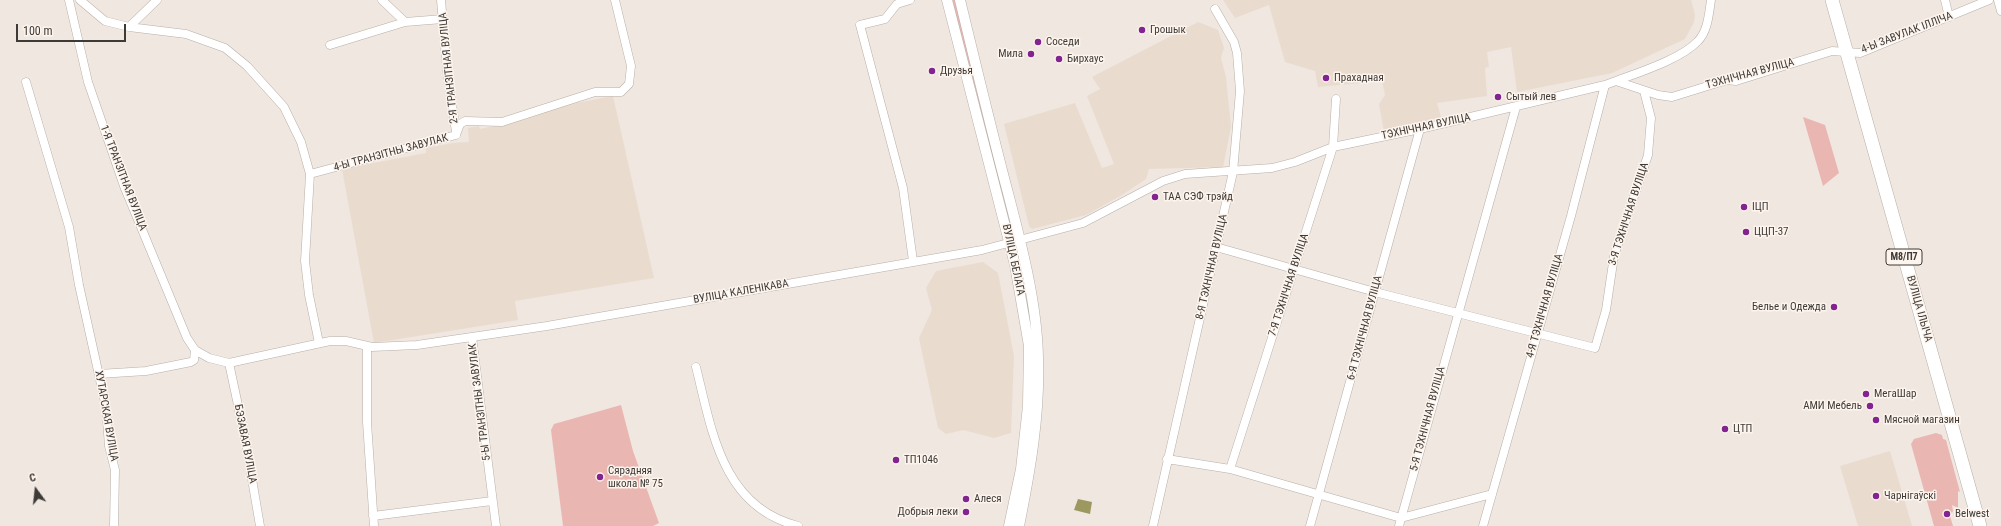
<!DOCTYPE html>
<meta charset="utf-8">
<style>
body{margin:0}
#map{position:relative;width:2001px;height:526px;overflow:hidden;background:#efe7e0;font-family:"Roboto Condensed",sans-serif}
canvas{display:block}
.north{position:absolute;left:16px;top:470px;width:40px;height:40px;-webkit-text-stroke:3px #fdf4ed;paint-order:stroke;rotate:345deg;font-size:11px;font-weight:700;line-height:16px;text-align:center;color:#3d3a37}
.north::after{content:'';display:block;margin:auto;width:14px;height:18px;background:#3d3a37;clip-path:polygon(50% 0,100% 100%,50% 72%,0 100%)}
.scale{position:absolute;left:16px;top:24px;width:110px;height:18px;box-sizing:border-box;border:2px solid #3d3a37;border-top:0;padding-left:5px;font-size:12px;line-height:14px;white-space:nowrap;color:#3d3a37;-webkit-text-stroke:3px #fdf4ed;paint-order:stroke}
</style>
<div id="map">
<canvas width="2001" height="526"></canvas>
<div class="north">С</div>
<div class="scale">100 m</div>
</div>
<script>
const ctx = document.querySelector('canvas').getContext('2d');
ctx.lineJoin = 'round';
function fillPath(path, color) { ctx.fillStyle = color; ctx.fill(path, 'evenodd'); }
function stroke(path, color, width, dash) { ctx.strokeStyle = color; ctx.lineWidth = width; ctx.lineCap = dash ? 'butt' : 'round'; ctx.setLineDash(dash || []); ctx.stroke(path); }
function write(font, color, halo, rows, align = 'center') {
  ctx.font = font + ' "Roboto Condensed",sans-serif'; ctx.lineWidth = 3; ctx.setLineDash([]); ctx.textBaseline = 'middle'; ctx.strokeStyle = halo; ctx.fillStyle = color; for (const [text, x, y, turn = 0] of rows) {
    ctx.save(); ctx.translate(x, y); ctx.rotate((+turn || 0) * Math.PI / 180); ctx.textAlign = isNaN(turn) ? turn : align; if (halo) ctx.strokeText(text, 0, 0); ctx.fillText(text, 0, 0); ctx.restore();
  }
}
fillPath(new Path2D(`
 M1223,0H1691L1695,15L1694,22L1685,39L1612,73L1517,92L1511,47L1487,52L1489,67L1485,68L1487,96L1437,103L1441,117L1384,131L1379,104L1385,95L1382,81L1318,87L1315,71L1285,62L1269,5L1235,18Z
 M1198,22L1218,30L1224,48L1221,58L1226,77L1231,127L1223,167L1149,169L1146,179L1122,195L1086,215L1032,229L1029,226L1004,124L1075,103L1102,168L1114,164L1087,96L1100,89L1092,77Z
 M613,96L654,278L515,301L518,320L374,343L342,169L426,153V148L453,143L469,142L468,128L479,126L480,129L526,119L560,106Z
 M983,262L998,273L1014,356L1011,433L994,438L963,430L946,434L938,428L919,338L932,310L926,288L936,271Z
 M1890,451L1912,526H1858L1840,466Z`), '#eadbcf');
fillPath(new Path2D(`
 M952,0H957L1011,215H1008Z
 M1803,117L1825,125L1839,173L1823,186Z
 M621,405L633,451L659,523L653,526H563L551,430L554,424Z
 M1936,433L1942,435L1943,439L1946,440L1960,492L1958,491V508L1952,505L1953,511L1950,516L1953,526H1934L1911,444L1914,439Z`), '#eab6b2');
fillPath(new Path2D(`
 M1078,499L1092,502L1090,514L1074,510Z`), '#9d9860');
const minor = new Path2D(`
 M69,0L88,82L124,186L187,338L195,350L209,358L229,363L330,341H346L372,347L417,345L547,326L982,250L1083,223L1163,181L1185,174L1272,168L1295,162L1333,147L1420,129L1605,85L1616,81L1658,95L1672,97L1727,80L1736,81L1832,51L1860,53L1989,0
 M80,0L105,21L129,27L186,34L225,48L247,66L284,107L301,142L310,174L305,261L309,295L319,343
 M382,0L405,22L443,19
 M441,0L447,70L456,132
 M910,0L897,4L885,19L860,25L903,188L913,261
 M1945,0L1949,17
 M1998,0L2001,11
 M129,27L157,0
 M330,45L405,22
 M1616,81C1640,72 1681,59 1698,41C1708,31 1709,13 1711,0
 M26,82L69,227L79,285L106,407L109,446L115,470L114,526
 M456,135L460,124L465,121L502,122L595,92H621L629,84L631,66L615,0
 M310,174L456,135
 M1216,247L1375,292L1595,348L1606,310L1614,256L1648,155L1651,118L1644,91
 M472,337L496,526
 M367,346V422L374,526
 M229,363L245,438L260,526
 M696,367C712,431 722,507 798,526
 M99,374L146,371L191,362L194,360L195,350
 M1167,459L1230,469L1401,518L1492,494
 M1230,469L1333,147L1336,99
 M373,516L492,501
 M1153,526L1233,172L1240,91L1237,53L1234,42L1215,9
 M1310,526L1420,129
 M1399,526L1516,107
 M1483,526L1571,216L1605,85`);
const tertiary = new Path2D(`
 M947,0L1015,265L1029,346L1028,406L1021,469L1009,526
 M960,0C974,58 988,116 1003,174C1018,232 1037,298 1038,358C1040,415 1030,471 1019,526`);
const primary = new Path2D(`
 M1832,0L1980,526`);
stroke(minor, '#b7afa8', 9);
stroke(tertiary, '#b7afa8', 11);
stroke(primary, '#b7afa8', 14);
stroke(minor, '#fff', 8);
stroke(tertiary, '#fff', 10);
stroke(primary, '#fff', 13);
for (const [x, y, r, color] of [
 [1142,30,4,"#82248f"],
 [1038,42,4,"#82248f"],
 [1031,54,4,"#82248f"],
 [1059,59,4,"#82248f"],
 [932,71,4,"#82248f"],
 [1326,78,4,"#82248f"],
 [1498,97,4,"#82248f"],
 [1155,197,4,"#82248f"],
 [1744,207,4,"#82248f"],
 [1746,232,4,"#82248f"],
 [1834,307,4,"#82248f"],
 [1866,394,4,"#82248f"],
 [1870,406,4,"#82248f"],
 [1876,420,4,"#82248f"],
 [1725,429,4,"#82248f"],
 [896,460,4,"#82248f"],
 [600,477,4,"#82248f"],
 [1876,496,4,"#82248f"],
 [966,499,4,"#82248f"],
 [966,512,4,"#82248f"],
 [1947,514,4,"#82248f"]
]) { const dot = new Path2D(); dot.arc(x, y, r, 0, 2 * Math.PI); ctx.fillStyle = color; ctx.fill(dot); stroke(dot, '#fdf4ed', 1.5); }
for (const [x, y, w] of [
 [1904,257,36]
]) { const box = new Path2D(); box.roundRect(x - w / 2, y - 8, w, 16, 3); ctx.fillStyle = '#fdf4ed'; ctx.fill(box); stroke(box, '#3d3a37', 1); }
write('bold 10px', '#3d3a37', null, [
 ["М8/П7",1904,257]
]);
write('11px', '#3d3a37', '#fdf4ed', [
 ["Грошык",1150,30],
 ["Соседи",1046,42],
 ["Мила",1023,54,"right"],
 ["Бирхаус",1067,59],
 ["Друзья",940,71],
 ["Прахадная",1334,78],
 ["Сытый лев",1506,97],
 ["ТАА СЭФ трэйд",1163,197],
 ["ІЦП",1752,207],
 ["ЦЦП-37",1754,232],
 ["Белье и Одежда",1826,307,"right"],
 ["МегаШар",1874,394],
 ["АМИ Мебель",1862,406,"right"],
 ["Мясной магазин",1884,420],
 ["ЦТП",1733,429],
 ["ТП1046",904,460],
 ["Сярэдняя",608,471],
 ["школа № 75",608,484],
 ["Чарнігаўскі",1884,496],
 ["Алеся",974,499],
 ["Добрыя леки",958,512,"right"],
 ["Belwest",1955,514]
], 'left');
write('11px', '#3d3a37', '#fdf4ed', [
 ["4-Ы ЗАВУЛАК ІЛЛІЧА",1907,33,-21],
 ["2-Я ТРАНЗІТНАЯ ВУЛІЦА",449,68,-96],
 ["ТЭХНІЧНАЯ ВУЛІЦА",1750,74,-15],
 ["ТЭХНІЧНАЯ ВУЛІЦА",1426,127,-12],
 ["4-Ы ТРАНЗІТНЫ ЗАВУЛАК",391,153,-15],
 ["1-Я ТРАНЗІТНАЯ ВУЛІЦА",123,178,69],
 ["3-Я ТЭХНІЧНАЯ ВУЛІЦА",1629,214,-72],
 ["ВУЛІЦА БЕЛАГА",1013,260,78],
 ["8-Я ТЭХНІЧНАЯ ВУЛІЦА",1212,267,-77],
 ["7-Я ТЭХНІЧНАЯ ВУЛІЦА",1289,285,-72],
 ["ВУЛІЦА КАЛЕНІКАВА",741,292,-10],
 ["4-Я ТЭХНІЧНАЯ ВУЛІЦА",1545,306,-74],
 ["ВУЛІЦА ІЛЬІЧА",1919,309,74],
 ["6-Я ТЭХНІЧНАЯ ВУЛІЦА",1365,328,-75],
 ["5-Ы ТРАНЗІТНЫ ЗАВУЛАК",480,402,-97],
 ["ХУТАРСКАЯ ВУЛІЦА",106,416,80],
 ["5-Я ТЭХНІЧНАЯ ВУЛІЦА",1428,419,-75],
 ["БЭЗАВАЯ ВУЛІЦА",245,444,79]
]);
</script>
